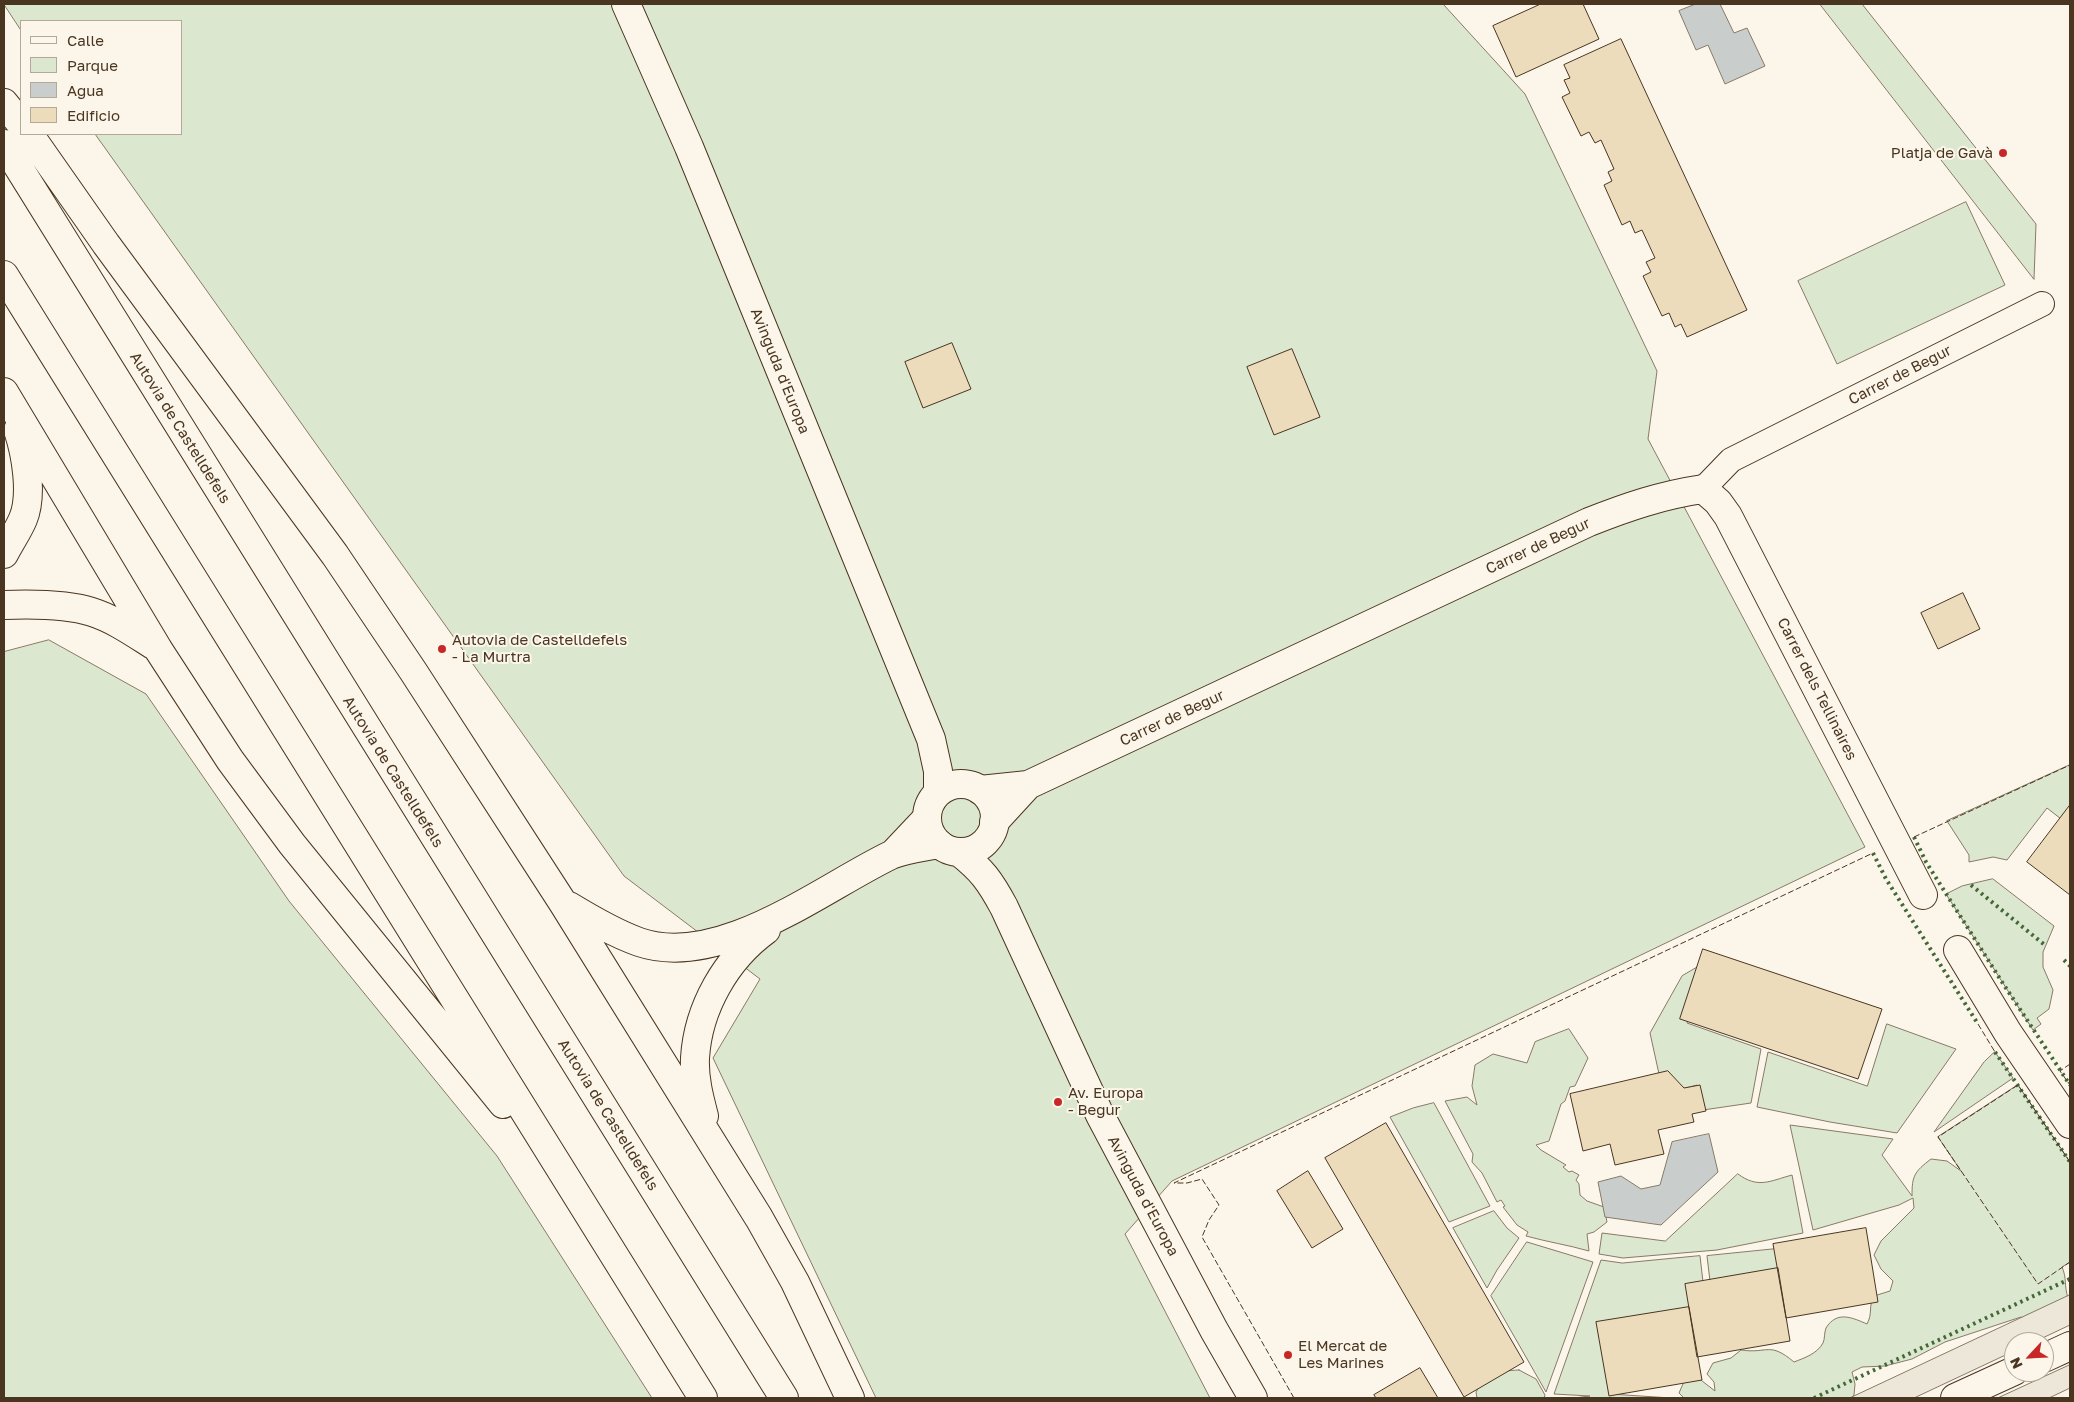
<!DOCTYPE html>
<meta charset="utf-8">
<style>
body{margin:0}
#map{position:relative;width:2074px;height:1402px;overflow:hidden;background:#fbf6e9;font-family:"Golos Text",sans-serif}
canvas{display:block}
.frame{position:absolute;inset:0;border:5px solid #4a3520;pointer-events:none}
.legend{position:absolute;left:20px;top:20px;width:162px;height:115px;box-sizing:border-box;background:#fbf6e9;border:1px solid #b4a999;margin:0;padding:6px 9px;list-style:none;font-size:15px;color:#4a3520}
.legend li{display:flex;align-items:center;gap:10px;height:25px}
.legend b{width:25px;border:1px solid #b4a999}
.north{position:absolute;left:2004px;top:1332px;width:50px;height:50px;box-sizing:border-box;background:#fbf6e9;border:1px solid #b4a999;border-radius:50%;rotate:245deg;font-size:14px;font-weight:700;line-height:20px;text-align:center;color:#4a3520}
.north::after{content:'';display:block;margin:auto;width:18px;height:22px;background:#c62828;clip-path:polygon(50% 0,100% 100%,50% 72%,0 100%)}
</style>
<div id="map">
<canvas width="2074" height="1402"></canvas>
<div class="frame"></div>
<ul class="legend">
<li><b style="height:6px;background:#fbf6e9"></b>Calle</li>
<li><b style="height:14px;background:#dce7d0"></b>Parque</li>
<li><b style="height:14px;background:#c9cecd"></b>Agua</li>
<li><b style="height:14px;background:#ecdcbc"></b>Edificio</li>
</ul>
<div class="north">N</div>
</div>
<script>
const ctx = document.querySelector('canvas').getContext('2d');
ctx.lineJoin = 'round';
function fillPath(path, color) { ctx.fillStyle = color; ctx.fill(path, 'evenodd'); }
function stroke(path, color, width, dash) { ctx.strokeStyle = color; ctx.lineWidth = width; ctx.lineCap = dash ? 'butt' : 'round'; ctx.setLineDash(dash || []); ctx.stroke(path); }
function write(font, color, halo, rows, align = 'center') {
  ctx.font = font + ' "Golos Text",sans-serif'; ctx.lineWidth = 4; ctx.setLineDash([]); ctx.textBaseline = 'middle'; ctx.strokeStyle = halo; ctx.fillStyle = color; for (const [text, x, y, turn = 0] of rows) {
    ctx.save(); ctx.translate(x, y); ctx.rotate((+turn || 0) * Math.PI / 180); ctx.textAlign = isNaN(turn) ? turn : align; if (halo) ctx.strokeText(text, 0, 0); ctx.fillText(text, 0, 0); ctx.restore();
  }
}
const green = new Path2D(`
 M4,4H1443L1525,94L1657,371L1648,439L1865,847L1172,1181L1125,1234L1210,1398H876L713,1058L760,979L624,876L95,134H181V21H21V30Z
 M1820,4H1862L2036,224L2034,279Z
 M1966,202L2005,285L1837,364L1798,281Z
 M49,640L146,694L289,901L497,1156L652,1398H4V652Z
 M2070,765V826L2047,808L2007,860L1993,857L1969,862V855L1947,821Z
 M1993,879L2054,926L2043,952V967L2053,990L2049,1009L2037,1018L2041,1024L2033,1030L1946,894L1962,886Z
 M1708,961L1687,1023L1761,1049L1751,1103L1703,1110L1697,1085L1668,1093L1659,1074L1650,1033L1682,976Z
 M1887,1024L1956,1049L1897,1133L1830,1122L1757,1107L1768,1052L1867,1086Z
 M1569,1029L1588,1058L1575,1086L1570,1087L1565,1101L1561,1104L1549,1141L1536,1145L1541,1150L1566,1165L1563,1167L1569,1172L1572,1171L1579,1175L1576,1180L1579,1184L1580,1195L1587,1201L1604,1207L1607,1222L1594,1232L1587,1234L1589,1251C1568,1245 1548,1242 1526,1236L1528,1232L1517,1225L1503,1207L1505,1206L1501,1200L1497,1202L1482,1173L1472,1162L1473,1154L1445,1101L1467,1097L1477,1105L1472,1086L1475,1065L1493,1054L1527,1063L1535,1042Z
 M1995,1052L2013,1078L1934,1132L1984,1062Z
 M2018,1085L2070,1162V1262L2062,1267C2067,1278 2064,1286 2068,1298L2029,1321L2021,1317L1945,1342L1912,1359L1885,1366L1862,1367L1852,1372L1855,1384L1854,1395L1851,1398H1684L1679,1393L1686,1377H1697L1715,1391L1714,1382L1707,1374L1713,1363L1731,1358L1741,1350C1768,1354 1769,1341 1794,1362C1804,1358 1817,1354 1823,1343C1825,1339 1824,1333 1826,1328C1837,1310 1853,1318 1867,1324C1873,1313 1868,1307 1874,1296L1890,1291L1893,1281L1881,1269L1874,1255L1881,1241L1914,1208L1913,1198L1899,1205L1813,1230L1790,1125L1893,1139L1882,1155L1912,1196C1912,1176 1914,1172 1931,1159L1947,1161L1961,1171L1938,1137Z
 M1434,1103L1490,1206L1449,1222L1390,1117L1413,1108Z
 M1738,1174C1758,1189 1770,1181 1792,1175L1803,1233L1717,1250L1623,1258L1599,1254L1602,1233L1665,1241Z
 M1494,1211L1507,1228L1519,1238L1497,1270L1487,1288L1453,1228Z
 M1527,1242L1593,1262L1546,1392L1491,1296Z
 M1776,1249L1780,1270L1710,1281L1707,1256Z
 M1700,1256L1703,1282L1691,1309L1610,1394L1671,1398H1574L1590,1396L1554,1394L1601,1260L1622,1263Z
 M1519,1370L1536,1379L1545,1395L1544,1398H1477L1476,1392C1487,1373 1498,1371 1519,1370Z`);
fillPath(green, '#dce7d0');
stroke(green, '#887966', 1);
const parking = new Path2D(`
 M2070,1295V1325L2034,1342H2014V1351L1914,1398H1850Z
 M2070,1365V1388L2049,1398H1998Z`);
fillPath(parking, '#ede7d9');
stroke(parking, '#887966', 1);
const water = new Path2D(`
 M1696,4H1720L1734,33L1747,28L1765,66L1725,84L1708,45L1696,50L1679,11Z
 M1709,1134L1718,1172L1661,1225L1605,1217L1598,1182L1621,1176L1641,1189L1660,1185L1672,1142Z`);
fillPath(water, '#c9cecd');
stroke(water, '#887966', 1);
const building = new Path2D(`
 M1541,4H1583L1599,39L1516,77L1493,26Z
 M1621,39L1747,310L1687,337L1681,324L1675,327L1669,313L1662,316L1643,276L1651,272L1646,262L1655,258L1642,230L1635,233L1630,221L1622,225L1604,185L1612,181L1608,172L1614,169L1601,140L1595,143L1589,132L1581,136L1562,97L1570,93L1564,80L1570,78L1564,65Z
 M952,343L971,389L923,408L905,362Z
 M1292,349L1320,417L1274,435L1247,367Z
 M1963,593L1980,629L1938,649L1921,613Z
 M2070,805V895L2027,862Z
 M1703,949L1882,1009L1858,1079L1680,1019Z
 M1668,1071L1684,1088L1700,1085L1706,1111L1692,1114L1694,1122L1658,1130L1664,1154L1615,1165L1610,1144L1583,1151L1570,1094Z
 M1386,1123L1524,1362L1464,1397L1325,1158Z
 M1308,1171L1343,1229L1312,1248L1277,1191Z
 M1866,1228L1878,1302L1786,1318L1773,1244Z
 M1778,1268L1790,1341L1697,1357L1685,1284Z
 M1689,1307L1702,1380L1609,1396L1596,1322Z
 M1420,1368L1438,1398H1376L1374,1395Z`);
fillPath(building, '#ecdcbc');
stroke(building, '#4a3520', 1);
const pedestrian = new Path2D(`
 M1703,489L1731,460L2042,304`);
const minor = new Path2D(`
 M980,790L1028,785L1589,522C1627,507 1662,495 1703,489L1718,502L1728,516L1923,895
 M994,822L1028,785
 M1958,950L2008,1033L2070,1124
 M2044,1358L2070,1346
 M1955,1398L2014,1371`);
const tertiary = new Path2D(`
 M626,4L689,147L931,739L938,771V792
 M927 818a34 34 0 1 1 68 0a34 34 0 1 1-68 0Z
 M959,852C982,870 990,881 1004,907L1100,1115L1214,1330L1253,1398`);
const trunk = new Path2D(`
 M4,103L21,124
 M29,134L106,244L335,555L413,671L563,903L759,1218L795,1282L850,1398
 M4,144L784,1398
 M4,275L703,1398
 M4,392L158,649L230,760L292,844L503,1104
 M4,554C10,542 18,531 23,519C33,495 26,454 18,430
 M4,605C30,604 67,604 92,612C114,619 134,633 153,645
 M893,854L927,818
 M569,906C592,920 614,933 639,942C720,970 822,888 891,855C905,849 924,847 939,844
 M704,1116C699,1097 694,1078 695,1058C698,1008 726,959 766,930`);
stroke(pedestrian, '#4a3520', 26);
stroke(minor, '#4a3520', 30);
stroke(tertiary, '#4a3520', 30);
stroke(trunk, '#4a3520', 30);
stroke(pedestrian, '#fbf6e9', 24);
stroke(minor, '#fbf6e9', 28);
stroke(tertiary, '#fbf6e9', 28);
stroke(trunk, '#fbf6e9', 28);
stroke(new Path2D(`
 M1914,837L1926,862L2002,982L2070,1085
 M1873,853L1886,879L1978,1024
 M1971,885L2046,946
 M2064,960L2070,966
 M1995,1052L2070,1162
 M1814,1398L2070,1279`), '#436837', 4, [2.5, 4]);
stroke(new Path2D(`
 M1914,837L2070,765
 M1978,1024L1995,1052
 M2070,1064L2060,1071L2070,1085
 M2070,1162L2018,1085L1938,1137L2038,1284L2070,1262
 M1294,1398L1202,1237L1209,1220L1219,1205L1202,1179L1187,1183H1174L1873,853`), '#4a3520', 1, [6, 2.5]);
for (const [x, y, r, color] of [
 [2003,153,5,"#c62828"],
 [442,649,5,"#c62828"],
 [1058,1102,5,"#c62828"],
 [1288,1355,5,"#c62828"]
]) { const dot = new Path2D(); dot.arc(x, y, r, 0, 2 * Math.PI); ctx.fillStyle = color; ctx.fill(dot); stroke(dot, '#fbf6e9', 2); }
write('15px', '#4a3520', '#fbf6e9', [
 ["Platja de Gavà",1993,153,"right"],
 ["Autovia de Castelldefels",452,640],
 ["- La Murtra",452,657],
 ["Av. Europa",1068,1093],
 ["- Begur",1068,1110],
 ["El Mercat de",1298,1346],
 ["Les Marines",1298,1363]
], 'left');
write('15px', '#4a3520', '#fbf6e9', [
 ["Avinguda d'Europa",780,371,68],
 ["Carrer de Begur",1900,375,-27],
 ["Autovia de Castelldefels",180,428,58],
 ["Carrer de Begur",1538,546,-25],
 ["Carrer dels Tellinaires",1817,689,63],
 ["Carrer de Begur",1172,718,-25],
 ["Autovia de Castelldefels",393,772,58],
 ["Autovia de Castelldefels",608,1115,58],
 ["Avinguda d'Europa",1143,1196,62]
]);
</script>
